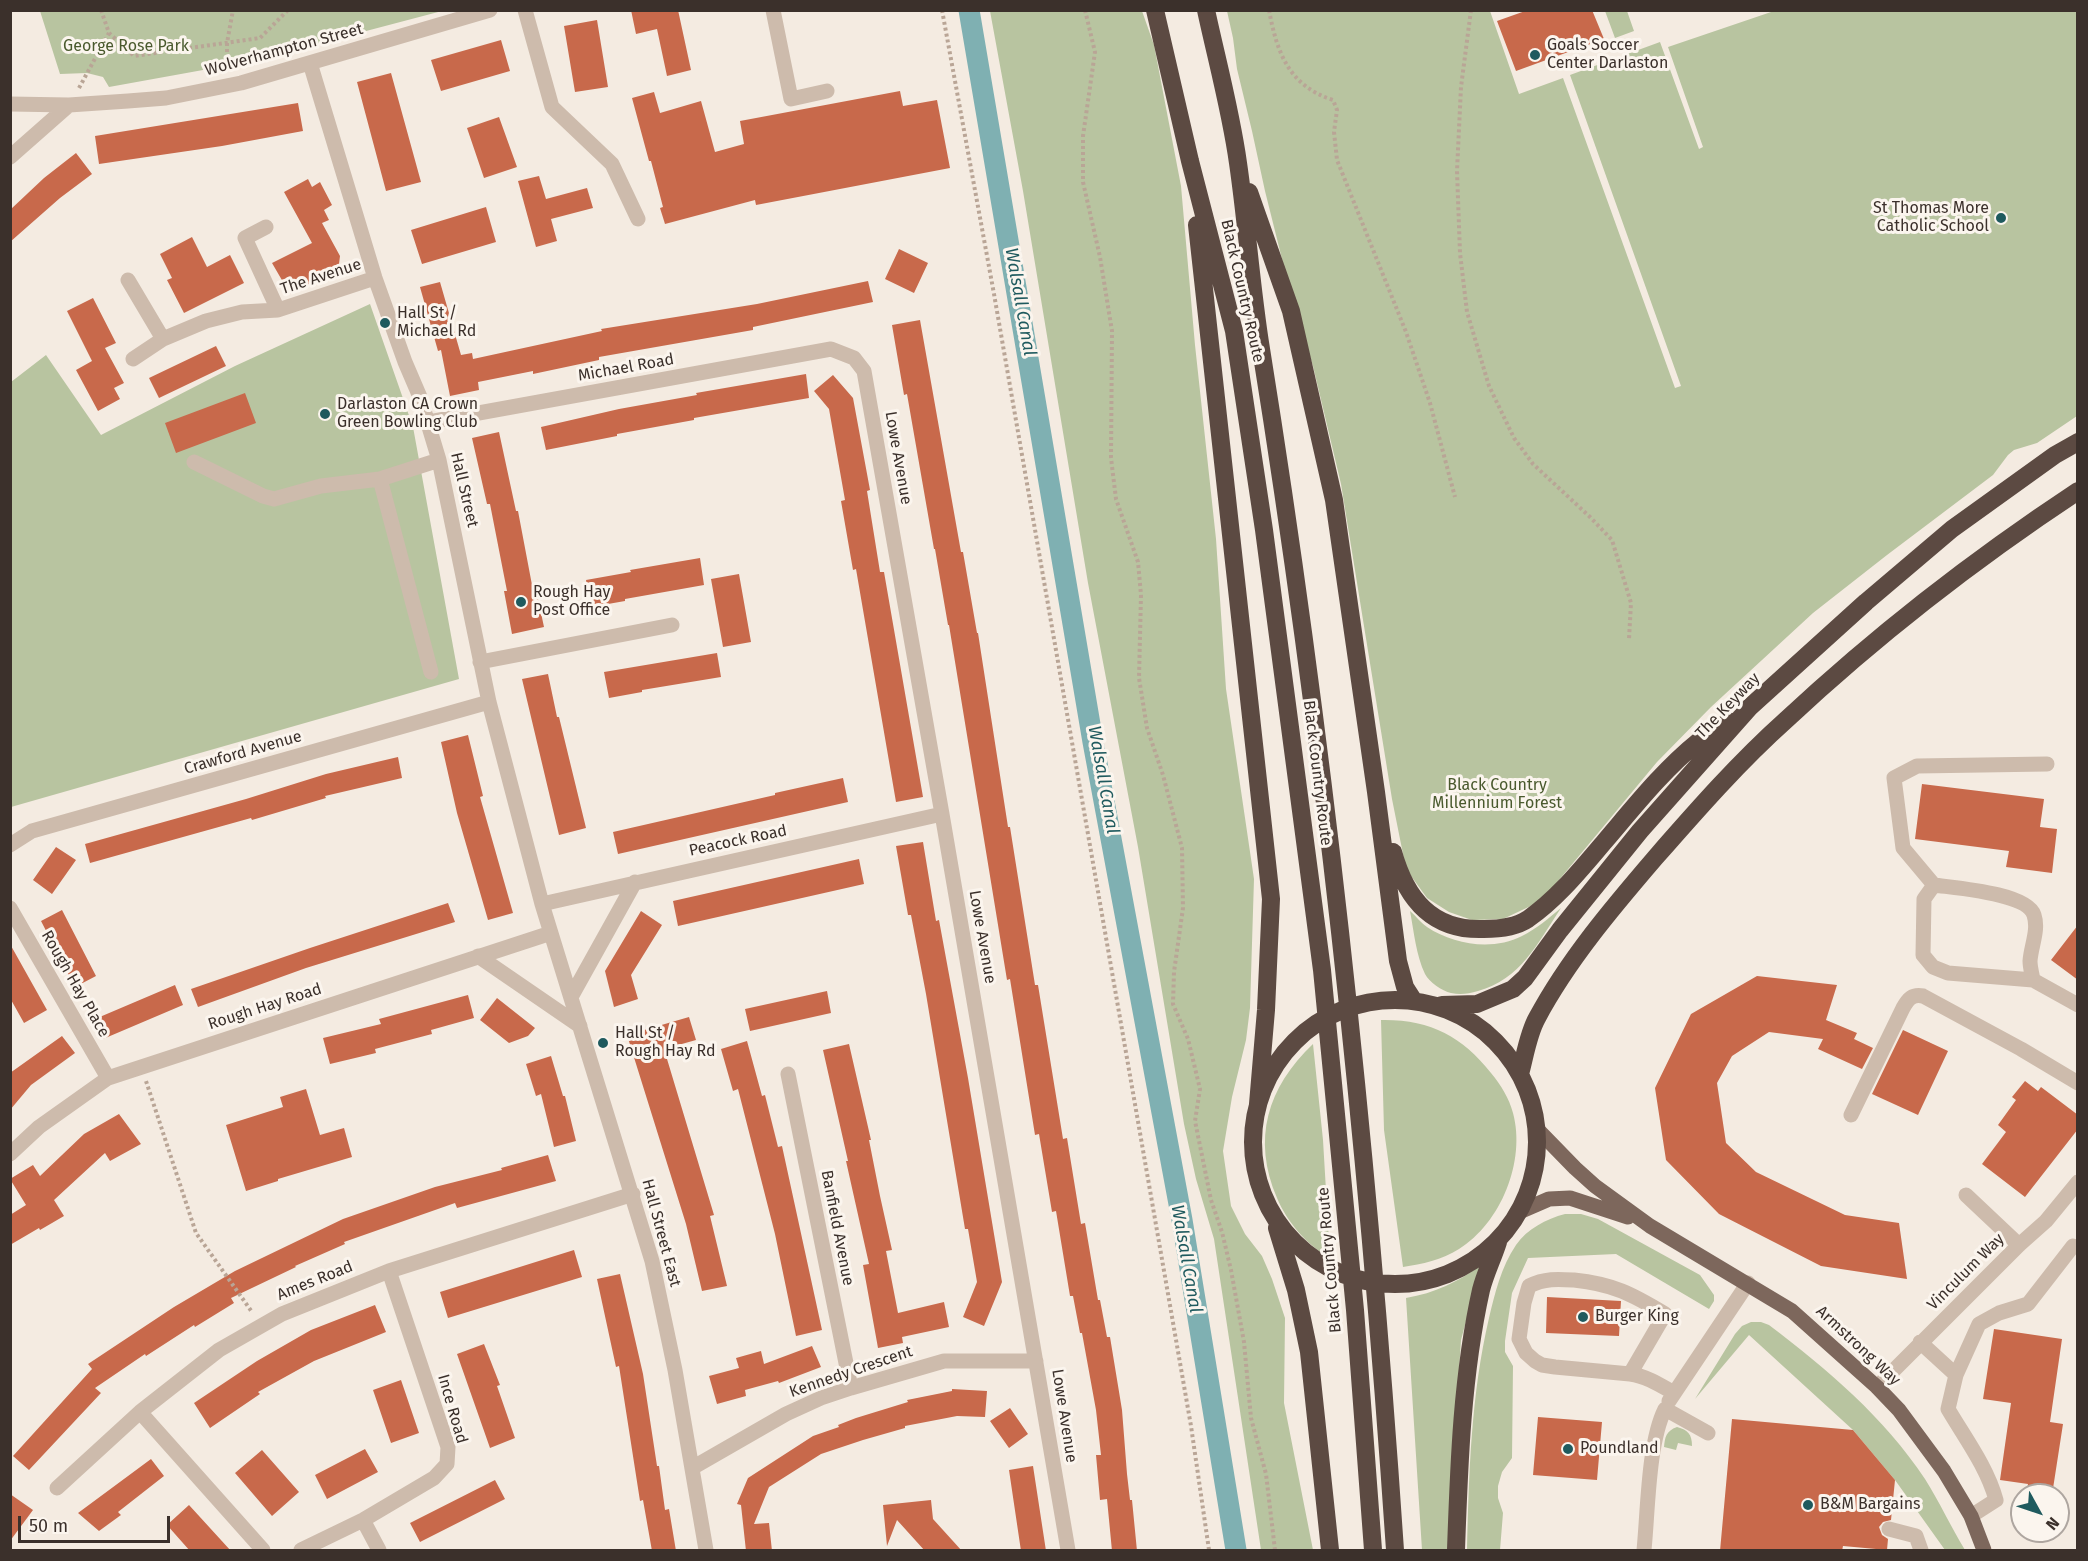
<!DOCTYPE html>
<style>
body{margin:0}
#map{position:relative;width:2088px;height:1561px;overflow:hidden;background:#f4ebe1;font-family:"Fira Sans",sans-serif}
canvas{display:block}
.frame{position:absolute;inset:0;border:12px solid #3b302b;pointer-events:none}
.north{position:absolute;left:2010px;top:1483px;width:60px;height:60px;box-sizing:border-box;background:#fbf5ee;border:2px solid #aea6a0;border-radius:50%;rotate:130deg;font-size:16px;font-weight:700;line-height:24px;text-align:center;color:#3b302b}
.north::after{content:'';display:block;margin:auto;width:21px;height:27px;background:#1f5a5e;clip-path:polygon(50% 0,100% 100%,50% 72%,0 100%)}
.scale{position:absolute;left:18px;top:1516px;width:152px;height:27px;box-sizing:border-box;border:3px solid #3b302b;border-top:0;padding-left:8px;font-size:18px;line-height:21px;white-space:nowrap;color:#3b302b;-webkit-text-stroke:4px #fbf5ee;paint-order:stroke}
</style>
<div id="map">
<canvas width="2088" height="1561"></canvas>
<div class="frame"></div>
<div class="north">N</div>
<div class="scale">50 m</div>
</div>
<script>
const ctx = document.querySelector('canvas').getContext('2d');
ctx.lineJoin = 'round';
function fillPath(path, color) { ctx.fillStyle = color; ctx.fill(path, 'evenodd'); }
function stroke(path, color, width, dash) { ctx.strokeStyle = color; ctx.lineWidth = width; ctx.lineCap = dash ? 'butt' : 'round'; ctx.setLineDash(dash || []); ctx.stroke(path); }
function write(font, color, halo, rows, align = 'center') {
  ctx.font = font + ' "Fira Sans",sans-serif'; ctx.lineWidth = 6; ctx.setLineDash([]); ctx.textBaseline = 'middle'; ctx.strokeStyle = halo; ctx.fillStyle = color; for (const [text, x, y, turn = 0] of rows) {
    ctx.save(); ctx.translate(x, y); ctx.rotate((+turn || 0) * Math.PI / 180); ctx.textAlign = isNaN(turn) ? turn : align; if (halo) ctx.strokeText(text, 0, 0); ctx.fillText(text, 0, 0); ctx.restore();
  }
}
fillPath(new Path2D(`
 M40,11V10L442,11L313,45L203,70L109,87L103,77L87,73L60,74Z
 M990,11H1142L1154,45L1181,186L1195,345L1216,539L1226,689L1254,879L1250,1008L1246,1040L1232,1097L1223,1151L1231,1206L1245,1234L1262,1256L1272,1279L1285,1318L1284,1403L1313,1550H1261L1214,1239L1196,1179L1184,1124L1138,847L1088,583L1023,191Z
 M1227,11H1490L1519,94L1563,78L1675,388L1681,386L1570,75L1660,42L1699,149L1703,147L1668,47L1774,11H2077V416L2037,443L2014,450L2008,455L1993,475L1887,555L1813,613L1711,707L1657,762L1554,886L1537,903L1503,919L1472,920L1449,912L1427,898L1406,869L1392,799L1341,484L1313,366L1294,307L1265,191L1252,131L1237,69L1233,38Z
 M1605,11H1627L1634,31L1615,38Z
 M370,304L413,427L459,679L11,807V382L46,355L101,435L235,366Z
 M1561,908C1537,944 1521,979 1478,991C1468,994 1460,995 1451,993C1442,991 1429,982 1425,974C1416,955 1414,932 1410,911C1416,916 1421,923 1427,927C1454,945 1493,951 1522,936C1536,929 1549,918 1561,908Z
 M1381,1020C1429,1019 1462,1036 1491,1073C1501,1085 1509,1098 1513,1113C1526,1161 1501,1223 1459,1249C1442,1260 1422,1264 1403,1267L1384,1130Z
 M1313,1044L1323,1140L1330,1258C1307,1245 1287,1222 1277,1198C1252,1139 1267,1088 1313,1044Z
 M1565,1214H1581L1598,1219L1700,1275L1714,1295V1301L1709,1309L1616,1254L1528,1258L1512,1293L1505,1341V1352L1513,1366L1512,1458L1502,1472L1498,1486V1498L1503,1513L1500,1550H1467C1469,1472 1471,1395 1489,1318C1495,1293 1501,1267 1516,1245C1527,1229 1546,1219 1565,1214Z
 M1481,1265L1461,1340L1448,1550H1422L1406,1298C1435,1293 1458,1282 1481,1265Z
 M1751,1322H1761L1769,1325C1827,1369 1884,1417 1925,1479C1939,1501 1951,1527 1965,1550H1945L1895,1480L1853,1430L1749,1335L1695,1399L1735,1334L1742,1326Z
 M1677,1427C1688,1430 1692,1434 1692,1446L1678,1443L1676,1450L1664,1447C1665,1437 1666,1431 1677,1427Z`), '#b8c4a0');
stroke(new Path2D(`
 M969,10L1093,742L1182,1220L1236,1550`), '#7fb0b2', 21);
fillPath(new Path2D(`
 M631,10H678L691,70L667,76L657,29L636,34Z
 M1528,10H1592L1604,39L1516,71L1497,21Z
 M597,20L608,87L575,92L564,26Z
 M501,40L510,71L441,91L431,60Z
 M391,73L421,182L386,191L357,82Z
 M900,91L903,106L937,100L950,168L756,205L755,200L665,224L660,208L663,207L651,161H649L632,98L654,92L660,113L701,101L715,152L744,144L740,121Z
 M298,103L303,131L222,146L99,164L95,136Z
 M499,117L517,167L484,178L467,128Z
 M76,153L92,174L60,198L10,242V210L44,178Z
 M539,176L546,199L587,188L593,208L551,219L557,241L536,247L518,181Z
 M308,179L312,187L320,182L332,205L324,210L329,220L322,223L340,256L338,272L290,294L272,263L312,243L284,192Z
 M486,207L496,242L422,264L411,230Z
 M192,237L207,267L230,255L244,283L184,313L167,280L172,278L160,254Z
 M899,249L928,263L914,293L885,279Z
 M868,281L873,302L753,327V330L599,357V360L533,374V371L478,382L479,390L450,396L441,350L438,351L420,287L440,282L461,355L472,353L473,359L602,331L601,329L757,304Z
 M93,298L116,343L105,348L124,383L114,388L120,399L98,411L76,370L92,361L67,311Z
 M920,320L961,552H963L977,633H978L1008,827H1010L1035,985H1038L1063,1139L1067,1138L1081,1224L1085,1223L1098,1300H1100L1107,1337H1110L1122,1410L1127,1474L1130,1500H1132L1137,1551H1112L1107,1499L1100,1500L1096,1455H1101L1096,1410L1082,1333H1080L1073,1296H1070L1056,1211L1052,1212L1039,1134L1035,1135L1010,979L1007,980L949,625H948L935,549H934L907,394L904,395L892,325Z
 M216,346L226,366L159,398L149,378Z
 M806,374L809,398L694,418V420L617,434V436L546,450L541,427L619,409L697,395L696,393Z
 M833,375L853,398L870,490L867,491L880,572H884L923,797L896,802L856,569L853,570L841,501L845,500L829,409L814,391Z
 M245,393L256,423L176,453L165,423Z
 M499,432L516,511H518L532,585H535L544,627L512,634L504,591H507L490,504H487L472,438Z
 M700,558L704,585L625,599V601L591,607L586,580L631,572L630,570Z
 M739,574L751,642L723,647L711,579Z
 M717,653L721,677L642,690V692L609,698L604,672Z
 M548,674L557,717H559L586,828L559,835L522,679Z
 M468,735L483,796L480,797L513,913L488,920L457,813L441,742Z
 M398,757L402,778L325,796L326,798L252,820L251,818L90,863L85,844L246,799L326,774Z
 M843,778L848,802L618,854L613,832L775,795V793Z
 M1922,784L2044,799L2040,827L2057,829L2052,873L2006,867L2009,851L1915,839Z
 M923,842L936,921L939,920L968,1078L1002,1282L984,1326L963,1317L977,1282L968,1229H965L926,994L911,915H908L896,846Z
 M56,847L76,860L52,894L33,880Z
 M859,859L864,884L678,926L673,901Z
 M448,903L455,922L306,968L198,1007L191,989L310,948Z
 M62,910L96,976L75,987L41,921Z
 M641,911L662,925L631,975L638,999L614,1007L605,971Z
 M2078,925V980L2051,960Z
 M10,944L47,1010L24,1023L10,998Z
 M1757,976L1837,985L1826,1020L1857,1033L1854,1039L1873,1048L1862,1069L1818,1049L1823,1039L1769,1032L1732,1056L1717,1083L1726,1143L1756,1172L1845,1215L1899,1223L1907,1279L1821,1266L1719,1214L1666,1160L1655,1088L1691,1014Z
 M175,985L183,1005L103,1039L95,1019Z
 M827,991L831,1013L750,1031L745,1009Z
 M468,995L474,1018L431,1030L432,1034L375,1049L376,1053L330,1064L323,1038L381,1024L379,1019Z
 M497,998L535,1028L528,1036L509,1043L480,1020Z
 M689,1017L696,1040L664,1049L714,1215L710,1216L727,1286L702,1291L686,1224L627,1035Z
 M1903,1030L1948,1051L1918,1115L1872,1094Z
 M62,1036L75,1053L31,1085L10,1110V1073Z
 M747,1041L762,1096L765,1095L778,1147L782,1146L822,1330L796,1336L775,1234L738,1089L733,1091L721,1049Z
 M849,1044L871,1140H869L880,1196L892,1250L886,1251L898,1313L944,1302L949,1327L902,1337L903,1343L878,1348L863,1265L869,1264L846,1161H848L823,1050Z
 M551,1056L563,1096H565L576,1141L554,1147L541,1094L536,1096L526,1064Z
 M2025,1081L2038,1091L2041,1087L2078,1115V1129L2025,1197L1982,1164L2006,1132L1998,1125L2016,1100L2012,1097Z
 M306,1089L320,1135L344,1128L352,1157L278,1179V1181L246,1191L226,1125L283,1107L280,1097Z
 M119,1114L141,1144L110,1161L105,1153L54,1200L64,1216L40,1230L39,1228L10,1245V1215L26,1205L10,1179L33,1165L40,1176L84,1134Z
 M548,1155L556,1181L457,1208L455,1203L344,1242L345,1244L295,1266L296,1267L231,1298L234,1303L195,1327L194,1325L146,1356L145,1354L95,1388L101,1393L29,1470L13,1456L92,1369L88,1364L174,1307L235,1271L343,1219L435,1187L502,1170L501,1168Z
 M574,1250L582,1277L448,1318L440,1292Z
 M620,1274L643,1374L657,1466H659L665,1510L669,1509L676,1551H652L643,1500L640,1501L619,1366L616,1367L597,1279Z
 M1547,1297L1621,1301L1619,1336L1546,1333Z
 M375,1305L386,1332L314,1361L258,1392L260,1394L210,1428L194,1403L257,1361L311,1330Z
 M1994,1329L2062,1339L2050,1422L2063,1424L2052,1495H2026L2028,1484L2000,1480L2011,1403L1983,1399Z
 M484,1344L500,1385L497,1386L515,1438L490,1448L457,1354Z
 M812,1346L821,1367L779,1383L778,1381L745,1390L746,1396L717,1404L709,1376L739,1368L736,1358L761,1351L764,1364Z
 M401,1380L419,1433L391,1443L373,1390Z
 M952,1389L987,1391L985,1417L957,1416L905,1426V1428L863,1440L821,1454L769,1487L754,1524L769,1523L772,1551H746L741,1505L737,1504L748,1478L813,1436L839,1427L838,1425L856,1418L908,1402L907,1400L952,1391Z
 M1010,1408L1028,1434L1009,1448L990,1421Z
 M1538,1417L1602,1422L1597,1480L1533,1475Z
 M1732,1419L1853,1430L1895,1480L1891,1520L1883,1522L1879,1527L1882,1535L1888,1539L1887,1550L1843,1546L1842,1551H1720Z
 M365,1449L378,1472L327,1499L315,1475Z
 M262,1450L299,1492L272,1516L235,1473Z
 M151,1459L164,1476L118,1512L121,1515L99,1531L78,1513Z
 M1033,1466L1046,1551H1021L1009,1470Z
 M495,1480L505,1499L420,1542L410,1523Z
 M10,1494L33,1510L10,1541Z
 M931,1500L933,1519L962,1551H925L897,1520L887,1546L883,1505Z
 M189,1505L231,1551H190L167,1525Z`), '#c8694b');
stroke(new Path2D(`
 M101,10L109,33L134,56L260,38L288,10
 M942,10L994,294L1191,1426L1209,1550
 M1085,10L1095,52L1083,136V182L1100,257L1112,331L1111,458L1116,499L1138,562L1141,595L1139,678L1147,728L1163,775L1182,848L1183,908L1174,972L1173,1004L1188,1039L1200,1089L1195,1121L1211,1200L1222,1232L1231,1270L1244,1342L1251,1418L1266,1474L1275,1550
 M1269,10C1277,53 1289,86 1333,100L1337,110L1334,132L1337,160L1406,332L1430,403L1455,497
 M1471,10L1461,87L1457,171L1460,253L1467,312L1489,386L1514,438L1533,464L1590,517L1612,540L1631,603L1629,639
 M227,70V43L233,10
 M79,88L109,33
 M146,1081L196,1233L252,1312`), '#b9a596', 4, [3, 3]);
stroke(new Path2D(`
 M525,10L552,107L612,164L638,219
 M773,10L791,99L827,91
 M310,63L375,278L405,362L420,397L439,460L489,702L542,904L652,1261L675,1370L706,1550
 M10,104L69,105L128,101L166,98L241,83L490,10
 M10,157L69,105
 M266,227L245,238L278,310
 M128,280L163,339
 M133,359L163,339L206,321L242,312L278,310L375,278
 M429,422L831,349L854,358L864,371L942,814L1068,1550
 M194,462L263,496L274,499L321,486L380,479
 M480,662L672,625
 M431,672L380,479L439,460
 M10,845L32,831L489,702
 M1934,885L1903,848L1894,778L1917,766L2047,764
 M1934,885L1924,899L1923,955L1933,967L1948,973L2033,980L2078,1005
 M1934,885C1955,888 2027,893 2034,915C2039,930 2031,946 2030,961C2030,967 2032,974 2033,980
 M542,904L942,814
 M10,908L108,1078
 M478,956L580,1026
 M571,997L635,882
 M788,1074L851,1388
 M1851,1115L1903,1008C1908,999 1912,994 1923,996L2021,1049L2078,1083
 M10,1154L39,1127L108,1078L551,933
 M1966,1195L2019,1245
 M1920,1342L1956,1375L1948,1409C1965,1438 1987,1467 1996,1500L1971,1516
 M1630,1374L1665,1314C1632,1294 1613,1284 1574,1280C1558,1279 1545,1278 1529,1286L1524,1303L1519,1339L1526,1353L1535,1361L1542,1365L1555,1367L1630,1374C1646,1376 1660,1385 1674,1393
 M1956,1375L1979,1324L1999,1313L2028,1304L2073,1246
 M1877,1387L2019,1245L2046,1221L2078,1182
 M1669,1401L1748,1283
 M140,1412L263,1550
 M692,1468L786,1414L821,1398L851,1388L944,1361H1036
 M57,1488L140,1412L219,1350L282,1314L389,1271L633,1194
 M363,1520L379,1550
 M1889,1529L1916,1536L1921,1550
 M301,1550L363,1520L434,1478L447,1464L448,1447L389,1271
 M1644,1550C1648,1511 1648,1443 1665,1409L1708,1433`), '#cdbbac', 15);
stroke(new Path2D(`
 M1537,1129L1575,1168L1595,1186L1650,1226L1792,1311L1877,1387L1899,1410L1944,1471L1971,1516L1984,1550
 M1519,1212L1549,1199L1570,1198L1628,1217`), '#7d675c', 15);
stroke(new Path2D(`
 M1155,10L1190,161L1234,331L1264,530L1322,970L1355,1310L1373,1550
 M1206,10C1217,61 1231,112 1238,163C1247,225 1251,287 1261,349C1325,747 1368,1149 1395,1550
 M1249,192L1291,311L1334,500L1376,792L1398,961L1405,987L1414,1001
 M1197,225L1271,899L1266,1010L1258,1104
 M1393,852C1406,899 1432,931 1484,929C1499,929 1516,927 1528,919C1558,898 1581,869 1605,841C1634,807 1663,770 1699,741C1708,734 1719,728 1729,721
 M1253 1142a142 142 0 1 1 284 0a142 142 0 1 1-284 0Z
 M1442,1005L1477,1004L1513,989L1525,978L1560,930L1640,831L1750,707L1866,602L1952,529L2055,455L2078,442
 M1520,1074C1525,1056 1528,1034 1537,1018C1568,960 1613,907 1655,858C1697,810 1739,762 1786,720C1876,636 1975,559 2078,491
 M1277,1228L1296,1290L1309,1352L1330,1550
 M1456,1550C1459,1464 1462,1375 1481,1290C1485,1274 1493,1258 1498,1242`), '#5c4a42', 18);
for (const [x, y, r, color] of [
 [1535,55,6,"#1f5a5e"],
 [2001,218,6,"#1f5a5e"],
 [385,323,6,"#1f5a5e"],
 [325,414,6,"#1f5a5e"],
 [521,602,6,"#1f5a5e"],
 [603,1043,6,"#1f5a5e"],
 [1583,1317,6,"#1f5a5e"],
 [1568,1449,6,"#1f5a5e"],
 [1808,1505,6,"#1f5a5e"]
]) { const dot = new Path2D(); dot.arc(x, y, r, 0, 2 * Math.PI); ctx.fillStyle = color; ctx.fill(dot); stroke(dot, '#fbf5ee', 2); }
write('16px', '#3b302b', '#fbf5ee', [
 ["Goals Soccer",1547,46],
 ["Center Darlaston",1547,64],
 ["St Thomas More",1989,209,"right"],
 ["Catholic School",1989,227,"right"],
 ["Hall St /",397,314],
 ["Michael Rd",397,332],
 ["Darlaston CA Crown",337,405],
 ["Green Bowling Club",337,423],
 ["Rough Hay",533,593],
 ["Post Office",533,611],
 ["Hall St /",615,1034],
 ["Rough Hay Rd",615,1052],
 ["Burger King",1595,1317],
 ["Poundland",1580,1449],
 ["B&M Bargains",1820,1505]
], 'left');
write('16px', '#4a5a2e', '#fbf5ee', [
 ["George Rose Park",126,47],
 ["Black Country",1497,786],
 ["Millennium Forest",1497,804]
]);
write('16px', '#3b302b', '#fbf5ee', [
 ["Wolverhampton Street",284,50,-15],
 ["The Avenue",321,277,-18],
 ["Black Country Route",1242,291,77],
 ["Michael Road",626,368,-10],
 ["Lowe Avenue",898,458,80],
 ["Hall Street",464,490,77],
 ["The Keyway",1728,706,-46],
 ["Crawford Avenue",243,753,-16],
 ["Black Country Route",1317,773,83],
 ["Peacock Road",738,841,-12],
 ["Lowe Avenue",982,937,80],
 ["Rough Hay Place",75,984,60],
 ["Rough Hay Road",265,1007,-18],
 ["Banfield Avenue",837,1228,79],
 ["Hall Street East",661,1233,75],
 ["Black Country Route",1330,1260,-95],
 ["Vinculum Way",1966,1272,-45],
 ["Ames Road",315,1281,-22],
 ["Armstrong Way",1858,1346,43],
 ["Kennedy Crescent",851,1372,-19],
 ["Ince Road",452,1409,74],
 ["Lowe Avenue",1064,1416,81]
]);
write('italic 18px', '#1f5a5e', '#fbf5ee', [
 ["Walsall Canal",1020,302,80],
 ["Walsall Canal",1103,780,80],
 ["Walsall Canal",1186,1259,80]
]);
</script>
